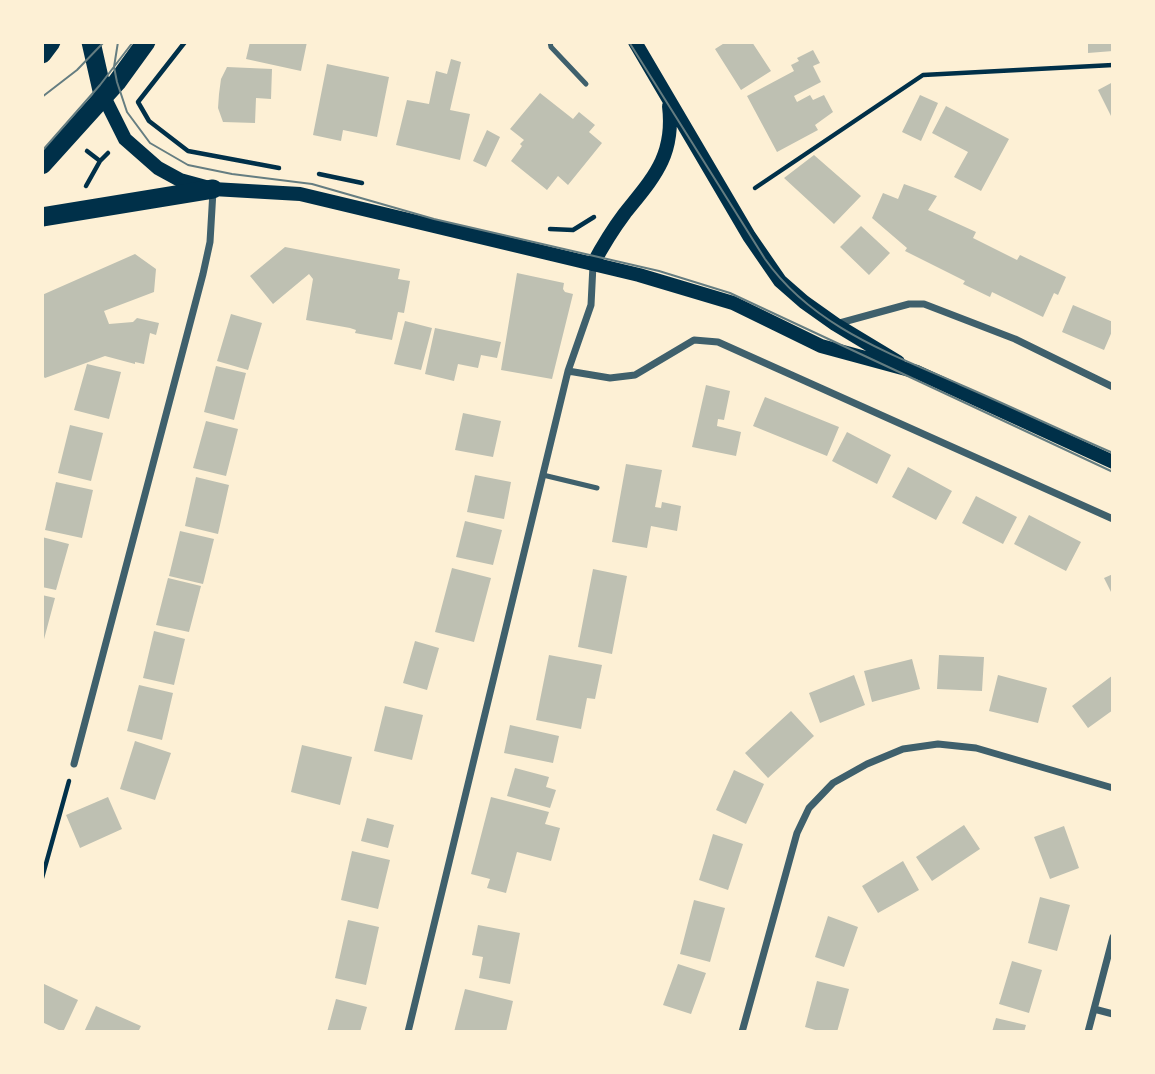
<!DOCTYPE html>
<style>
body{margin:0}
#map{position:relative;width:1155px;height:1074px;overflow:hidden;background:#fdf0d5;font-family:Spectral,serif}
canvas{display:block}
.frame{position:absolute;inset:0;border:44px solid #fdf0d5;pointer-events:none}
</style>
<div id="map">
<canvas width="1155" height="1074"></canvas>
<div class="frame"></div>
</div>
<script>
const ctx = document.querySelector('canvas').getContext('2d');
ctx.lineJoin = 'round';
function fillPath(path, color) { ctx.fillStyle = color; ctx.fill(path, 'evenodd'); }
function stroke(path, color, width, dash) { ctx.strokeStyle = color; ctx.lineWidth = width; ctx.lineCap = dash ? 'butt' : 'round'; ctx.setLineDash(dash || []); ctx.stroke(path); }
fillPath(new Path2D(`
 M250,42H307L301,71L246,59Z
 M726,42H752L771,71L741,90L715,49Z
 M1088,42H1113V51L1088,53Z
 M813,50L820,63L813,66L821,82L794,96L797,102L810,95L813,100L824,95L833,112L815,125L818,130L777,152L747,96L794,71L791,65L799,61L797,58Z
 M451,59L461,62L450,110L470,114L460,160L396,145L407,100L429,104L436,71L447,74Z
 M327,64L389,77L377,137L343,130L341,141L313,135Z
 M227,67L272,69L271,99L256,98L255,123L223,122L218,108L219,94L221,79Z
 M1113,82V120L1098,90Z
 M540,93L573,119L579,112L595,125L589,132L602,143L568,185L558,176L547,190L511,161L522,146L520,144L524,140L510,129Z
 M920,95L938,103L921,141L902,132Z
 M946,106L1009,139L981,191L954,177L968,152L932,133Z
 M487,130L500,137L486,167L473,161Z
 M814,155L861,196L834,224L784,178Z
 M904,184L937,196L928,210L976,232L973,238L1017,260L1020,255L1066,277L1058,295L1054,293L1043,317L992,292L990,297L963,284L965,281L905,251L907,248L872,218L883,193L898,199Z
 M861,226L890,253L869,275L840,247Z
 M285,247L400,269L398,279L410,281L404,313L398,312L392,340L355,333L356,330L350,328L306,320L313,279L309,274L273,304L250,276Z
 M135,254L156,269L154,292L104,311L109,324L133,322L137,318L159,323L156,335L150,333L144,364L135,362V364L105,356L45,378L42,375V295Z
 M517,273L564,283L563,289L565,292L573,294L552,379L501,370Z
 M1073,305L1113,322V329L1104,350L1062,332Z
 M231,314L262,323L248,370L217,361Z
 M405,321L432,328L421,370L394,364Z
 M435,328L501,342L497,358L481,355L478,368L458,364L454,381L425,374Z
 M87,364L121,372L109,419L74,410Z
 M216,366L246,373L234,420L204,412Z
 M706,385L730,391L724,420L718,419L717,426L741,432L736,456L692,447Z
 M765,397L839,427L827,456L753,426Z
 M463,413L501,421L493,457L455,450Z
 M206,421L238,429L226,476L193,468Z
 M70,425L103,433L91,481L58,473Z
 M847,432L891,455L877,484L832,461Z
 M626,464L662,470L655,507L661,508L662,502L681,506L677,531L651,526L647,548L612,542Z
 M908,467L952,491L936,520L892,497Z
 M475,475L511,482L504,519L467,512Z
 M196,477L229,485L218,534L185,526Z
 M56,482L93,490L82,538L45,530Z
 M976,496L1017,517L1003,544L962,523Z
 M1029,515L1081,542L1066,571L1014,544Z
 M465,521L502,530L493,565L456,557Z
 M180,531L214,539L203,584L169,576Z
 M42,537L69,544L56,590L42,587Z
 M452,568L491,578L474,642L435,632Z
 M593,569L627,576L612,654L578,647Z
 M1113,574V596L1104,578Z
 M168,578L201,586L189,632L156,625Z
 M42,595L55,598L43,643H42Z
 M154,631L185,639L174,685L143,678Z
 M415,641L439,648L427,690L403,683Z
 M549,655L602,665L595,699L587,698L581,729L536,720Z
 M939,655L984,657L982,691L937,689Z
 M912,659L920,689L872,702L864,671Z
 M854,675L865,705L820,723L809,693Z
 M998,675L1047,688L1038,723L989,711Z
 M1113,675V710L1088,728L1072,706Z
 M139,685L173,693L162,740L127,731Z
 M385,706L423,715L412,760L374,751Z
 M791,711L814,736L768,778L745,753Z
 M510,725L559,736L553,763L504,753Z
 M135,741L171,753L155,800L120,789Z
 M302,745L352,757L340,805L291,792Z
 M515,768L549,777L546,787L556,790L550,808L507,796Z
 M734,770L764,784L746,824L716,810Z
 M108,797L122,829L80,848L66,815Z
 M491,797L549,812L545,824L560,828L551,861L517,852L506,893L487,888L490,879L471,874Z
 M367,818L394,825L388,848L361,841Z
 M964,825L980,849L932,881L916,857Z
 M1064,826L1079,868L1050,879L1034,837Z
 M713,834L743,844L728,890L699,880Z
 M352,851L390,860L378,909L341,900Z
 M903,861L919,890L878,913L862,886Z
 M1040,897L1070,905L1057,951L1028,943Z
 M694,900L725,908L710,962L680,954Z
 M828,916L858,927L844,967L815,957Z
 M348,920L379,927L366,985L335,978Z
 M478,925L520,933L510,984L479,978L483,957L472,955Z
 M1012,961L1042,970L1029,1013L999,1004Z
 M678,964L706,973L691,1014L663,1005Z
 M817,981L849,989L837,1032H822L805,1027Z
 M42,983L78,1000L63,1032L42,1022Z
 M465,989L513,1001L506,1032H454Z
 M336,999L367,1007L360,1032H327Z
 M96,1006L141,1026L138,1032H84Z
 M996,1018L1026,1025L1024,1032H992Z`), '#bec0b2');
stroke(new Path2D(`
 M185,42L138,102L149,121L188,151L279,168
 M87,151L100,161
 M319,174L362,183
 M86,186L100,161L108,153
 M755,188L923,75L1113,65
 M550,229L573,230L594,217
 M42,878L69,781`), '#003049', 4.5);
stroke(new Path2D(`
 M550,42L551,47L586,84
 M543,475L597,488`), '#3f606c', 5);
stroke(new Path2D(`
 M836,324L909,304H924L1015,339L1113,387
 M568,371L610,378L635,375L694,340L718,342L1113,519
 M74,764L203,274L210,242L213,191
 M1094,1009L1113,1014
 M408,1032L568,371L591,305L593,265
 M742,1032L797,833L809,808L833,783L867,764L903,749L938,744L976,748L1113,788
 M1088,1032L1113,937`), '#3f606c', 7);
stroke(new Path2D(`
 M635,42L749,236L780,281L804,302L835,324L898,362
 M103,95L125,139L158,168L180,180L213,189L300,194L639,275L733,303L821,346L917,372L1113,462
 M593,264C602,247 613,229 625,213C653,178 675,156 669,106`), '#003049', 14);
stroke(new Path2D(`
 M91,42L103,95
 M42,54L51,42
 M42,165L117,82L146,42
 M42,217L213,189`), '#003049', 19);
stroke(new Path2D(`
 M118,42L114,67L117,82L127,112L150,143L188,165L232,174L312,184L434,219L659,271L730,293L1113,472
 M629,42L765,259C812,326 889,353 961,385C1012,407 1062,431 1113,453
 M42,97L77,70L104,42
 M42,151L100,85L133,42`), '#657d81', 2);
</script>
